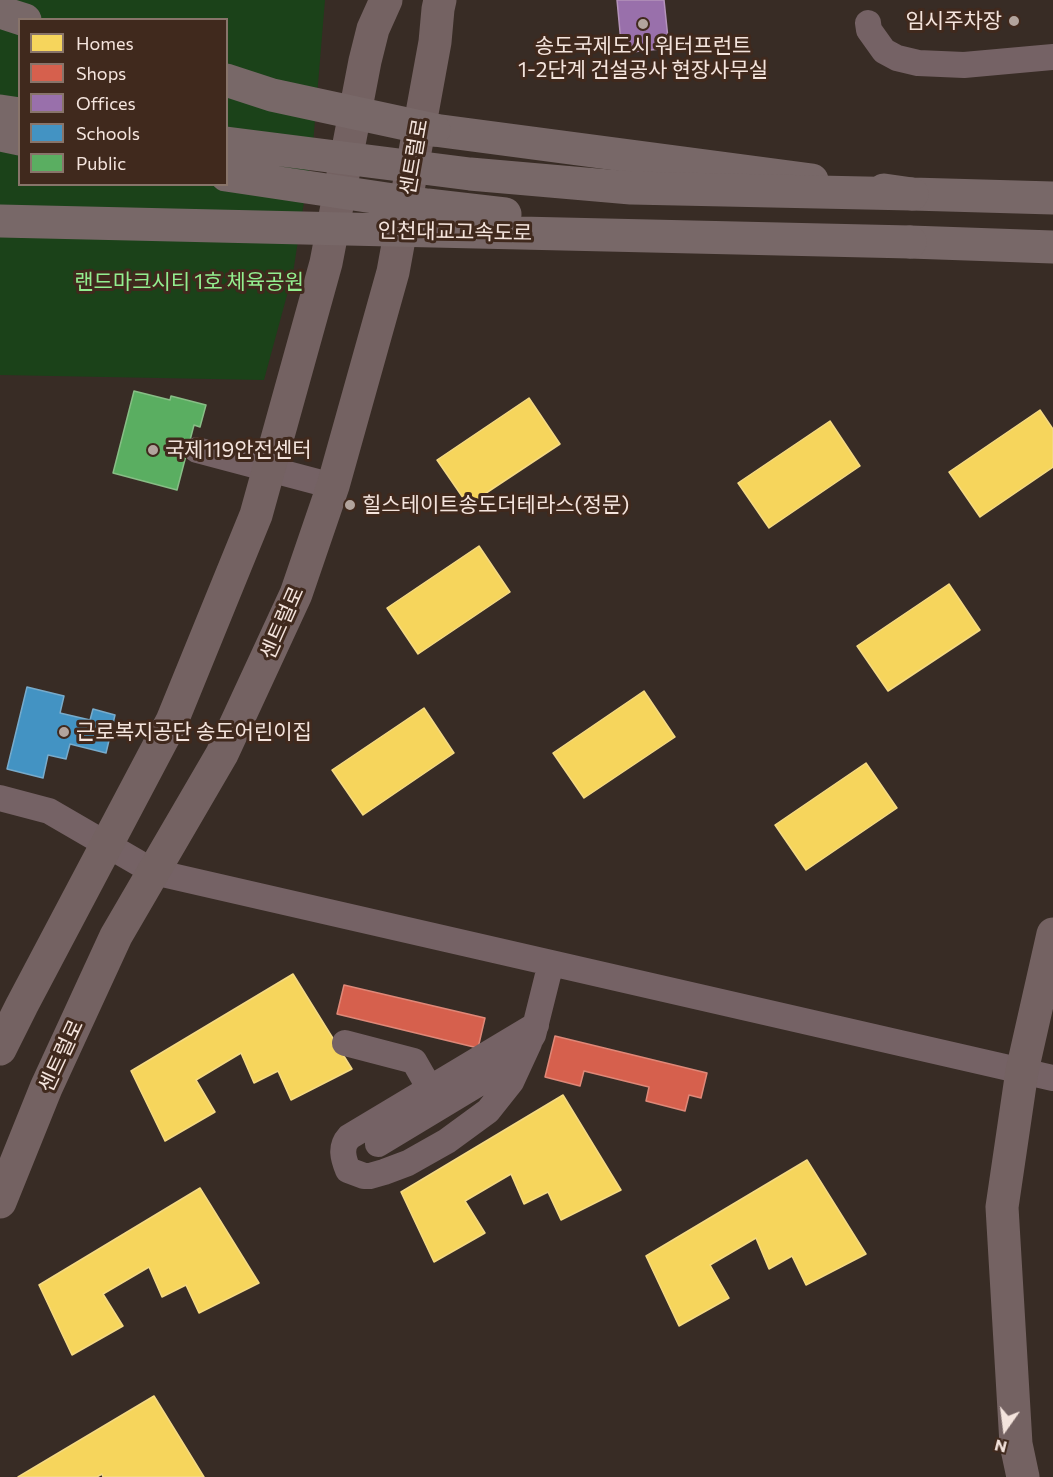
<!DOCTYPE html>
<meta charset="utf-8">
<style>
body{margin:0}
#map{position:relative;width:1053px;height:1477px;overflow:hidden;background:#382c25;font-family:Commissioner,sans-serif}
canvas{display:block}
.legend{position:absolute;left:18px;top:18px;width:210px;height:168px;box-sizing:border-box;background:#40291d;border:2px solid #88746a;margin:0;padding:8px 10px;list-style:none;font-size:18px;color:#f4e4dd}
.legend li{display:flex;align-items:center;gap:12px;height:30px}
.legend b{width:30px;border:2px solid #88746a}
.north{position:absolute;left:975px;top:1399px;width:60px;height:60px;-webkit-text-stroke:4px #40291d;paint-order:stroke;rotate:194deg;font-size:16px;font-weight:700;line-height:24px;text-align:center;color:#f4e4dd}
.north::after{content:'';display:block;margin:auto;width:21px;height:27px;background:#f4e4dd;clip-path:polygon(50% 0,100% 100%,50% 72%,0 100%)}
</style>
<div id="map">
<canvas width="1053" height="1477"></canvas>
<ul class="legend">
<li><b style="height:16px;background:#f6d55c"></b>Homes</li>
<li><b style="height:16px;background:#d6604d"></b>Shops</li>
<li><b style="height:16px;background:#9970ab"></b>Offices</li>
<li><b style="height:16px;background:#4393c3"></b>Schools</li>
<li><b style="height:16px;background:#5aae61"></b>Public</li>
</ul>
<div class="north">N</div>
</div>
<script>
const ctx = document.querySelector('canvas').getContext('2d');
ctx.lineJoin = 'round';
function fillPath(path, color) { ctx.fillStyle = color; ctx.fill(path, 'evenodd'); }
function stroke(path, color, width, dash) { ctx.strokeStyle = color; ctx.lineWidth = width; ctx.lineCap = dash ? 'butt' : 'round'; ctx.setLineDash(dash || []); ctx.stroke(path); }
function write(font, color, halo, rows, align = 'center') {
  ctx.font = font + ' Commissioner,"Noto Sans KR",sans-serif'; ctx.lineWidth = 6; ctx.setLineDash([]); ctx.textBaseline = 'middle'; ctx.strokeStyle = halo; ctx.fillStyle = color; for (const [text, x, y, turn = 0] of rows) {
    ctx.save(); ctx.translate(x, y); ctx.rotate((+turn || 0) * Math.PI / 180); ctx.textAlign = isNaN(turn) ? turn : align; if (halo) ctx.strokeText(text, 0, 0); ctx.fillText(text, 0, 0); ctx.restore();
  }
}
fillPath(new Path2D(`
 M0,0H325L313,144L293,273L264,380L0,375ZM20,20H226V184H20Z`), '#1b4219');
const homes = new Path2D(`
 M529,398L560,444L468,505L437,460Z
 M1040,410L1053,429V467L980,517L949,472Z
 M830,421L860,466L769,528L738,483Z
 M479,546L510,592L418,654L387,608Z
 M949,584L980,630L888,691L857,646Z
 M644,691L675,737L584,798L553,753Z
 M424,708L454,753L363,815L332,770Z
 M866,763L897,808L806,870L775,825Z
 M293,974L352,1069L291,1100L278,1071L254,1083L241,1053L196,1080L215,1112L165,1141L131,1071Z
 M563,1095L621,1190L561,1220L548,1192L524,1204L511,1174L465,1201L485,1233L434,1262L401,1192Z
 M807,1160L866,1254L806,1285L792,1256L769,1269L756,1238L710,1265L729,1298L679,1326L646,1256Z
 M200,1188L259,1283L199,1313L186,1285L162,1297L149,1267L103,1294L123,1326L72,1355L39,1285Z
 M154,1396L204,1477H103L102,1474L97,1477H18Z`);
fillPath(homes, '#f6d55c');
stroke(homes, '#f5da83', 1.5);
const shops = new Path2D(`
 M344,985L485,1018L478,1048L337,1014Z
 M555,1036L707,1073L701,1098L689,1095L685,1111L646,1101L649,1087L584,1071L580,1086L545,1077Z`);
fillPath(shops, '#d6604d');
stroke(shops, '#df8878', 1.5);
const offices = new Path2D(`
 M617,0H664L669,48L622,53Z`);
fillPath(offices, '#9970ab');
stroke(offices, '#b493ba', 1.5);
const schools = new Path2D(`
 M27,687L64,696L60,713L90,720L93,709L115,715L106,753L70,744L66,759L48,755L43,778L7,769Z`);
fillPath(schools, '#4393c3');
stroke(schools, '#78abcb', 1.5);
const public = new Path2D(`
 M134,391L170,400L171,396L206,405L200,427L194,425L177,490L113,473Z`);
fillPath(public, '#5aae61');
stroke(public, '#88be86', 1.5);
stroke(new Path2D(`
 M868,23L869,30L884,51L897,58L918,63L964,65L1053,57
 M197,450L333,486
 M0,798L49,811L154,872L1053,1078
 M345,1043L414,1061L430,1089
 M529,1043L511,1082L488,1111L447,1141L408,1163L384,1172L370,1176H364L348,1170C343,1158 340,1147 349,1137L536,1025
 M378,1144L504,1068C517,1058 526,1049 533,1035L551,963`), '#756265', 26);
stroke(new Path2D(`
 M0,1049L22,1005L172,721L256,515L326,263L365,61L373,29L386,0
 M0,1202L46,1088L116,936L222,754L296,594L333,486L393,272L435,42L438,9L440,0
 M1023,1477L1016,1444L1002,1207L1022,1071L1053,934`), '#746262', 33);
stroke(new Path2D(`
 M0,12L25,20
 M0,111L20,114
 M434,130L812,180
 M0,135L20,139
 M884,190L912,194L1053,198
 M910,242L1053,247`), '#786868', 33);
stroke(new Path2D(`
 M226,80L272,95L434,130
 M226,143L470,174L631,188L912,194
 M226,175L427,205L505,214
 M0,221L910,242`), '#786868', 33);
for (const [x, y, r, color] of [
 [1014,21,6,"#b2a49d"],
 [643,24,6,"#b2a49d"],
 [153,450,6,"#b2a49d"],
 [350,505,6,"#b2a49d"],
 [64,732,6,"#b2a49d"]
]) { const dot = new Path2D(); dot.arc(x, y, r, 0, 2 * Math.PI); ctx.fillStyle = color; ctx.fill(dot); stroke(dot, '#40291d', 2); }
write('21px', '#f4e4dd', '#40291d', [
 ["임시주차장",1002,21,"right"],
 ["송도국제도시 워터프런트",643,46,"center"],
 ["1-2단계 건설공사 현장사무실",643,70,"center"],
 ["국제119안전센터",165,450],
 ["힐스테이트송도더테라스(정문)",362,505],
 ["근로복지공단 송도어린이집",76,732]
], 'left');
write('21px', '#f4e4dd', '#40291d', [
 ["센트럴로",414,157,-80],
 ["인천대교고속도로",455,232,1],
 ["센트럴로",282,623,-66],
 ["센트럴로",61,1056,-65]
]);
write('21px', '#93ee8f', '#40291d', [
 ["랜드마크시티 1호 체육공원",189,282]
]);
</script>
